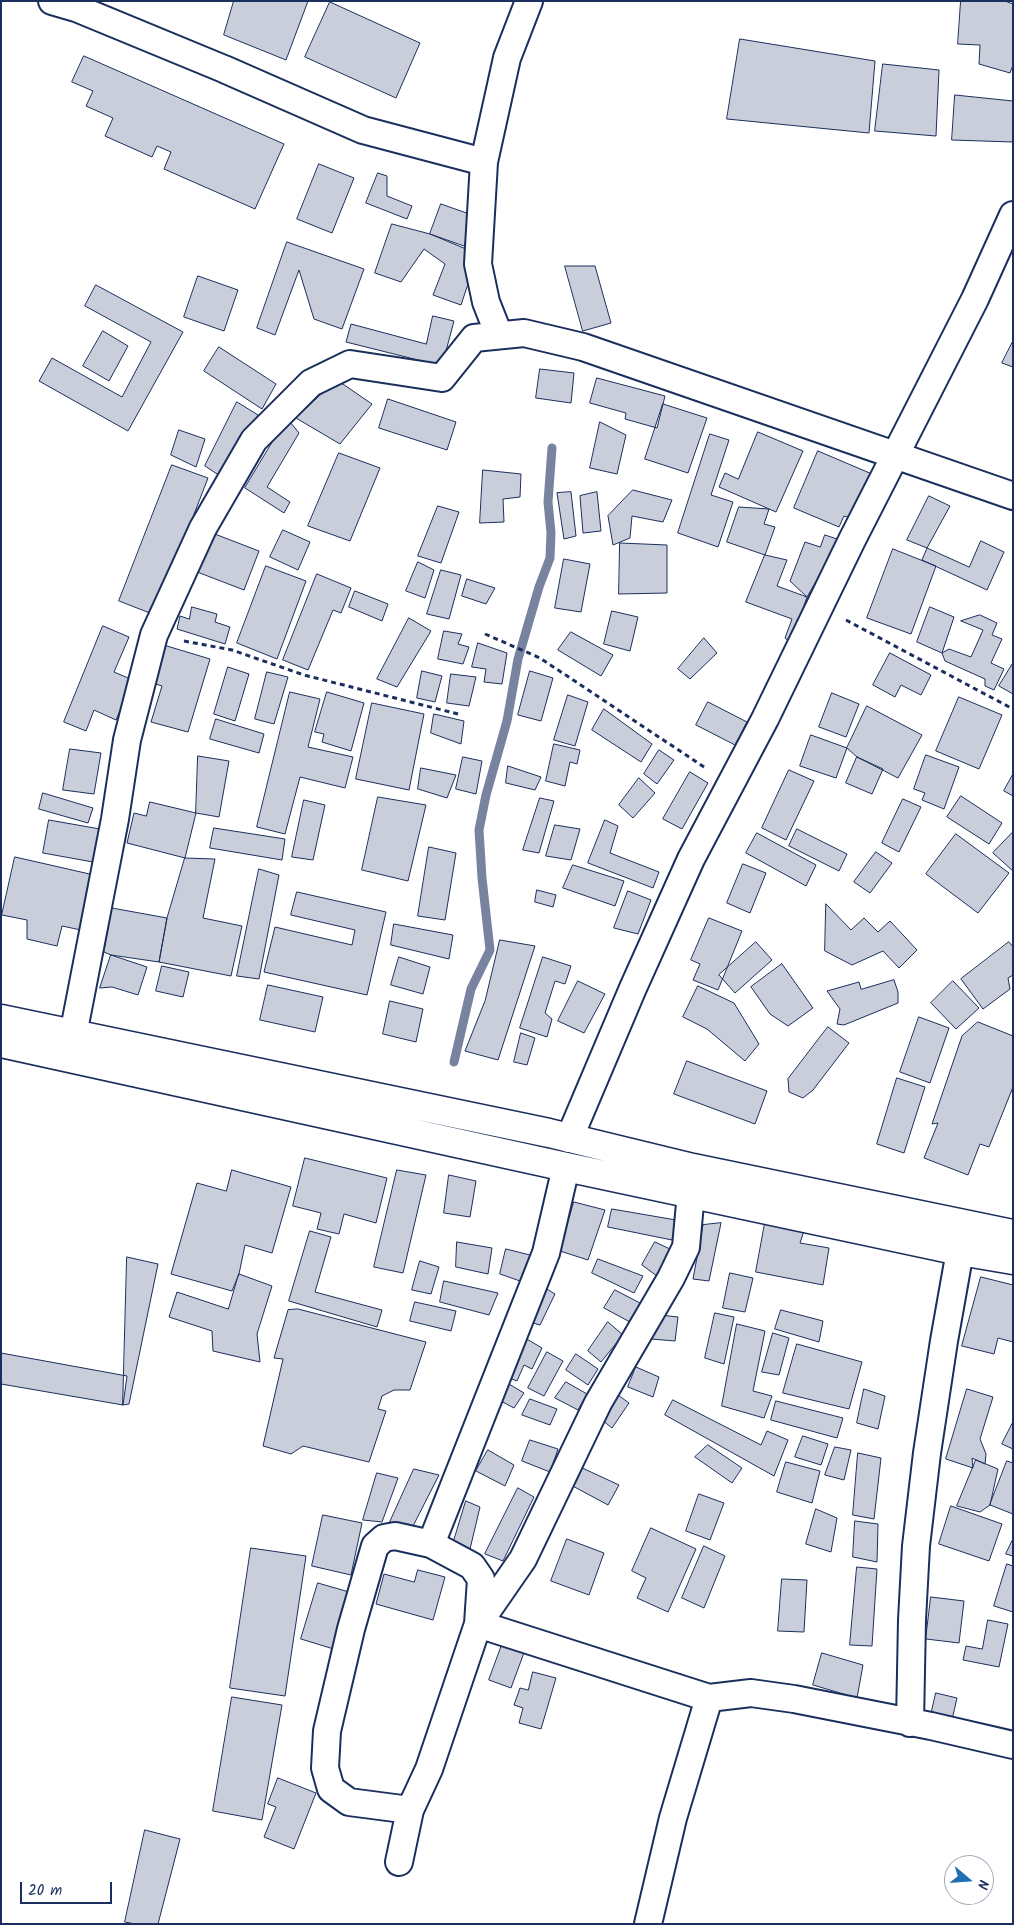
<!DOCTYPE html>
<style>
body{margin:0}
#map{position:relative;width:1014px;height:1925px;overflow:hidden;background:#fff;font-family:Kalam,sans-serif}
canvas{display:block}
.frame{position:absolute;inset:0;border:2px solid #1b2f5e;pointer-events:none}
.north{position:absolute;left:944px;top:1855px;width:50px;height:50px;box-sizing:border-box;background:#fff;border:1px solid #a4acbf;border-radius:50%;rotate:108deg;font-size:14px;font-weight:700;line-height:20px;text-align:center;color:#1b2f5e}
.north::after{content:'';display:block;margin:auto;width:18px;height:22px;background:#1f6fb2;clip-path:polygon(50% 0,100% 100%,50% 72%,0 100%)}
.scale{position:absolute;left:20px;top:1882px;width:92px;height:22px;box-sizing:border-box;border:2px solid #1b2f5e;border-top:0;padding-left:6px;font-size:15px;line-height:18px;white-space:nowrap;color:#1b2f5e;-webkit-text-stroke:4px #fff;paint-order:stroke}
</style>
<div id="map">
<canvas width="1014" height="1925"></canvas>
<div class="frame"></div>
<div class="north">N</div>
<div class="scale">20 m</div>
</div>
<script>
const ctx = document.querySelector('canvas').getContext('2d');
ctx.lineJoin = 'round';
function stroke(path, color, width, dash) { ctx.strokeStyle = color; ctx.lineWidth = width; ctx.lineCap = dash ? 'butt' : 'round'; ctx.setLineDash(dash || []); ctx.stroke(path); }
function fillPath(path, color) { ctx.fillStyle = color; ctx.fill(path, 'evenodd'); }
stroke(new Path2D(`
 M454,1062L471,989L490,950L482,878L479,830L486,795L507,721L518,659L539,587L550,558L551,533L548,502L552,448`), '#77839f', 9);
const building = new Path2D(`
 M234,1H308L286,60L224,35Z
 M961,1H1005L1013,4V65L1010,73L979,64L980,45L958,44Z
 M330,2L420,43L396,98L305,57Z
 M740,39L875,61L869,133L727,119Z
 M84,56L284,144L255,209L164,169L171,152L157,146L152,157L105,136L113,118L86,106L93,91L72,82Z
 M883,64L939,70L936,136L875,131Z
 M955,95L1013,101V142L952,140Z
 M319,164L354,178L332,233L297,219Z
 M378,173L387,176V196L412,206L407,219L366,203Z
 M441,204L475,216L464,246L430,234Z
 M392,224L430,234L478,254L461,305L433,295L445,264L424,249L401,282L375,273Z
 M287,242L364,269L342,329L314,319L299,270L275,335L257,328Z
 M565,266H595L611,323L583,331Z
 M198,276L238,290L224,331L184,317Z
 M96,285L183,332L128,431L39,381L52,358L122,397L151,342L85,306Z
 M433,316L454,321L442,366L346,342L351,324L426,344Z
 M103,331L128,346L109,381L83,366Z
 M1013,341V367L1002,363Z
 M219,347L276,384L262,409L204,371Z
 M540,369L574,373L571,403L536,398Z
 M597,378L665,396L657,428L625,419L626,413L590,403Z
 M337,380L372,404L340,444L296,418Z
 M388,399L456,422L447,450L379,428Z
 M237,402L258,415L223,478L205,466Z
 M663,404L707,418L688,473L645,459Z
 M287,418L299,433L267,487L290,502L284,513L245,488Z
 M600,422L626,435L617,474L590,468Z
 M179,430L205,439L196,467L171,455Z
 M758,432L803,451L776,512L719,487L725,473L738,479Z
 M710,434L729,440L711,495L733,502L718,547L678,533Z
 M818,451L872,474L853,519L844,516L839,527L794,508Z
 M339,453L380,468L350,541L308,526Z
 M172,465L208,478L155,615L119,601Z
 M483,470L521,474L520,497L503,499L504,522L480,523Z
 M633,490L672,500L663,522L632,516L630,538L613,545L608,516Z
 M571,492L576,536L564,539L557,493Z
 M597,492L601,531L583,533L580,496Z
 M929,496L950,506L927,548L907,540Z
 M438,506L459,512L441,563L418,556Z
 M739,507L769,509L764,524L775,527L765,555L727,542Z
 M283,530L310,542L298,570L270,557Z
 M207,531L259,551L244,590L192,570Z
 M825,535L840,540L807,597L790,581L805,542L820,547Z
 M981,541L1004,552L987,590L922,560L927,548L969,567Z
 M620,543L667,545V593L619,594Z
 M893,549L936,566L911,634L867,618Z
 M765,555L787,560L777,586L807,597L791,643L785,638L792,619L746,602Z
 M564,559L590,564L581,612L555,608Z
 M418,562L434,570L425,598L406,591Z
 M266,566L306,581L277,659L237,643Z
 M441,570L461,575L449,619L427,614Z
 M317,574L351,588L341,613L333,610L308,670L283,660Z
 M467,579L495,588L486,604L462,596Z
 M355,591L388,604L382,621L349,607Z
 M192,607L217,614L215,622L230,627L225,644L177,629L180,616L189,619Z
 M930,607L954,617L942,653L917,642Z
 M612,611L638,617L630,651L604,644Z
 M980,615L997,623L992,635L1002,639L991,663L1004,669L994,690L985,686V679L945,661L942,653L949,649L971,657L983,630L961,621Z
 M409,618L431,631L397,687L377,679Z
 M103,626L129,637L114,672L133,680L116,720L94,710L86,731L64,722Z
 M444,631L462,634L458,644L469,647L463,664L438,659Z
 M571,632L613,655L601,676L558,650Z
 M704,638L717,653L690,679L678,669Z
 M157,643L210,659L188,732L151,722L162,686L146,681Z
 M478,643L507,653L502,684L484,682L486,669L472,667Z
 M890,653L931,675L921,695L901,685L895,697L873,685Z
 M1013,663V694L999,686Z
 M228,667L249,674L235,721L214,714Z
 M422,671L442,676L435,702L417,698Z
 M530,671L553,678L541,721L518,715Z
 M267,672L288,677L274,724L255,719Z
 M451,674L476,677L469,706L447,703Z
 M290,692L320,699L308,747L353,757L345,788L300,777L285,834L257,827Z
 M327,692L364,703L351,751L322,742L324,734L315,732Z
 M832,693L859,704L846,737L819,727Z
 M568,695L588,702L575,746L554,740Z
 M959,697L1002,715L979,769L936,751Z
 M708,702L747,722L735,745L696,725Z
 M372,703L424,714L409,790L356,779Z
 M867,706L922,735L898,778L857,757L847,748Z
 M604,709L652,744L641,762L592,730Z
 M434,714L464,721L461,744L431,733Z
 M216,719L264,734L259,753L210,739Z
 M811,735L847,748L836,778L800,766Z
 M554,744L580,750L577,764L570,762L565,786L546,781Z
 M70,749L101,753L94,794L63,790Z
 M659,750L674,760L657,784L644,774Z
 M926,755L959,767L944,809L922,800L925,793L914,789Z
 M198,756L229,761L219,817L196,813Z
 M463,757L482,761L476,794L456,789Z
 M857,757L883,769L872,794L846,783Z
 M508,766L541,777L535,790L506,783Z
 M421,768L456,775L447,798L418,789Z
 M789,770L814,781L786,840L762,828Z
 M690,772L708,783L682,829L663,819Z
 M1013,774V796L1004,791Z
 M639,778L655,793L633,818L619,805Z
 M43,793L93,808L88,823L39,809Z
 M961,796L1002,823L989,844L947,817Z
 M378,797L426,805L408,881L362,870Z
 M540,798L554,801L539,853L523,850Z
 M903,799L921,807L899,852L882,843Z
 M304,800L325,805L313,860L292,857Z
 M150,802L196,813L185,858L127,843L134,813L146,816Z
 M49,820L100,829L93,862L43,853Z
 M605,820L618,826L610,853L659,872L653,888L588,863Z
 M555,825L580,829L571,860L546,856Z
 M214,828L285,839L282,860L210,848Z
 M797,829L847,854L839,871L789,846Z
 M1013,832V871L993,853Z
 M757,833L816,865L806,886L746,853Z
 M956,834L1009,873L978,913L926,874Z
 M429,847L456,853L445,920L418,916Z
 M876,852L892,863L870,893L854,882Z
 M15,857L94,875L81,930L62,926L57,946L27,939V920L2,915Z
 M185,858L215,859L203,918L242,926L231,976L159,962L167,918Z
 M743,864L766,873L750,913L727,903Z
 M573,865L624,881L615,906L563,888Z
 M259,869L279,875L259,979L237,976Z
 M537,890L556,895L553,907L535,902Z
 M628,891L651,900L638,934L614,928Z
 M297,892L386,912L367,995L264,972L275,927L352,945L355,930L291,915Z
 M826,904L851,930L864,918L878,932L890,921L917,950L899,968L883,951L852,965L825,951Z
 M112,908L167,918L159,962L111,955L104,952Z
 M709,918L742,931L718,990L693,980L700,964L691,960Z
 M394,924L453,935L449,959L391,945Z
 M500,940L535,946L498,1060L465,1051L485,1001Z
 M756,942L772,960L735,993L719,975Z
 M1009,942L1013,947V975L1008,978L1010,989L983,1009L961,979Z
 M111,955L147,967L138,995L112,987L100,988Z
 M399,957L430,967L423,994L391,985Z
 M543,957L571,966L565,984L555,981L545,1013L552,1019L547,1037L520,1028Z
 M782,964L813,1008L788,1026L770,1014L751,987Z
 M162,966L189,972L183,997L156,991Z
 M894,980L898,992V1003L844,1025L837,1024L840,1009L827,991L859,982L861,989Z
 M578,981L605,994L584,1033L558,1021Z
 M953,981L979,1008L956,1029L931,1003Z
 M268,985L323,997L315,1032L260,1020Z
 M698,986L734,1003L759,1044L745,1061L707,1029L683,1017Z
 M390,1001L423,1009L416,1042L383,1034Z
 M919,1017L949,1028L930,1083L900,1072Z
 M978,1022L1013,1036V1087L989,1147L980,1144L968,1175L924,1158L938,1123L932,1124L962,1036Z
 M828,1027L849,1043L813,1090L803,1098L789,1092L788,1079Z
 M521,1033L535,1038L527,1065L514,1062Z
 M687,1061L767,1091L755,1124L674,1094Z
 M897,1078L925,1087L904,1153L877,1144Z
 M305,1158L387,1178L376,1223L344,1214L339,1234L317,1229L321,1213L293,1206Z
 M232,1170L291,1187L272,1253L245,1245L239,1274L232,1291L171,1274L197,1183L226,1191Z
 M397,1170L426,1175L403,1273L374,1267Z
 M449,1175L476,1181L470,1217L444,1213Z
 M574,1202L605,1210L588,1260L560,1251Z
 M612,1209L676,1220L672,1240L608,1227Z
 M721,1223L709,1281L693,1279L703,1225Z
 M765,1223L804,1231L800,1243L829,1248L823,1285L756,1272Z
 M310,1231L331,1237L315,1292L382,1310L377,1327L289,1301Z
 M457,1242L492,1248L488,1274L456,1267Z
 M655,1242L670,1249L657,1276L642,1265Z
 M506,1249L530,1255L520,1281L500,1274Z
 M127,1257L158,1264L129,1404L123,1405Z
 M598,1259L643,1276L634,1293L592,1273Z
 M420,1261L439,1267L431,1294L412,1290Z
 M730,1273L753,1278L745,1312L723,1308Z
 M239,1274L272,1286L257,1334L260,1362L213,1351L212,1331L169,1317L177,1292L228,1309Z
 M981,1277L1013,1285V1342L998,1338L994,1354L962,1346Z
 M444,1281L498,1293L489,1315L440,1302Z
 M542,1286L555,1294L540,1325L526,1321Z
 M615,1290L640,1303L630,1322L604,1308Z
 M415,1302L456,1311L451,1331L410,1321Z
 M298,1309L426,1342L410,1390H394L382,1396L378,1409L386,1411L369,1462L303,1446L291,1454L263,1446L283,1359L274,1358L288,1310Z
 M781,1310L823,1321L819,1342L775,1329Z
 M715,1313L734,1317L724,1364L705,1358Z
 M660,1315L678,1317L675,1341L651,1339Z
 M608,1322L623,1335L601,1362L588,1351Z
 M737,1324L765,1331L753,1391L772,1396L764,1418L722,1406Z
 M773,1333L789,1338L779,1375L762,1372Z
 M525,1338L542,1348L532,1369L524,1365L517,1381L507,1377Z
 M797,1344L862,1362L849,1409L783,1393Z
 M547,1352L563,1361L544,1396L528,1388Z
 M1,1353L127,1376L123,1405L1,1384Z
 M576,1354L598,1369L588,1385L566,1370Z
 M636,1367L659,1377L653,1397L628,1387Z
 M504,1381L524,1393L514,1408L495,1398Z
 M566,1382L587,1394L578,1410L555,1398Z
 M864,1389L885,1396L878,1429L857,1423Z
 M967,1389L993,1397L980,1439L986,1454L985,1464L972,1458L973,1468L946,1459Z
 M618,1395L629,1403L612,1428L602,1420Z
 M530,1399L557,1409L550,1425L522,1415Z
 M673,1400L761,1445L767,1431L788,1440L774,1476L665,1415Z
 M776,1401L843,1418L837,1438L771,1420Z
 M1013,1422V1449L1002,1444Z
 M803,1436L828,1444L821,1465L795,1457Z
 M530,1440L558,1449L550,1472L522,1461Z
 M708,1445L742,1468L732,1483L695,1457Z
 M835,1447L851,1450L844,1480L825,1475Z
 M488,1450L514,1465L505,1486L476,1471Z
 M858,1453L881,1458L874,1519L853,1515Z
 M976,1460L998,1469L990,1505L980,1512L957,1506Z
 M1007,1461L1013,1463V1514L990,1505Z
 M786,1462L820,1471L812,1503L777,1492Z
 M578,1466L619,1485L608,1505L569,1484Z
 M414,1469L439,1475L411,1530L390,1522Z
 M377,1473L398,1478L382,1522L363,1520Z
 M518,1488L534,1497L503,1561L485,1554Z
 M699,1494L724,1503L710,1540L686,1531Z
 M466,1501L480,1507L470,1549L453,1544Z
 M951,1506L1002,1524L989,1561L939,1544Z
 M816,1509L837,1518L831,1552L806,1544Z
 M323,1515L362,1523L351,1575L312,1566Z
 M855,1521L878,1524L877,1562L853,1557Z
 M651,1528L696,1549L668,1612L637,1598L646,1578L632,1571Z
 M567,1539L604,1553L589,1595L551,1581Z
 M1013,1539V1556L1006,1554Z
 M704,1546L725,1556L704,1608L682,1598Z
 M251,1548L306,1556L285,1696L230,1688Z
 M1007,1564L1013,1566V1612L994,1606Z
 M857,1567L877,1569L872,1646L850,1645Z
 M418,1570L445,1577L433,1620L376,1604L384,1574L414,1582Z
 M782,1579L807,1580L804,1632L778,1631Z
 M318,1583L356,1594L340,1651L301,1639Z
 M931,1597L964,1601L959,1643L926,1639Z
 M988,1620L1008,1624L999,1667L963,1660L966,1646L982,1649Z
 M503,1642L525,1650L511,1688L489,1680Z
 M822,1653L863,1665L857,1698L813,1685Z
 M533,1672L556,1678L541,1729L519,1723L523,1708L514,1705L520,1688L528,1690Z
 M936,1693L957,1698L952,1720L931,1715Z
 M232,1697L282,1705L262,1820L213,1811Z
 M278,1778L316,1793L294,1849L264,1837L276,1807L268,1804Z
 M145,1830L180,1839L158,1924H135L125,1922Z`);
fillPath(building, '#caceda');
stroke(building, '#1b2f5e', 1);
const minor = new Path2D(`
 M52,1L76,8L224,69L363,130L484,162
 M499,335L486,302L478,264L484,162L507,58L529,1
 M73,1035L115,819L127,740L154,635L203,528L254,440L311,383L350,364L442,378L474,338L524,333L583,347L1013,496
 M569,1139L633,988L691,859L765,719L852,540L975,299L1013,215
 M566,1167L546,1253L431,1544L472,1566L481,1579L478,1624L709,1698L751,1693L794,1699L931,1726L1013,1745
 M910,1723L912,1620L916,1546L927,1453L944,1341L960,1251L952,1232
 M410,1810L349,1802L331,1789L325,1768L327,1731L351,1629L375,1546L384,1538L395,1536L431,1544
 M399,1862L410,1810L429,1769L478,1624L523,1559L598,1403L671,1278L686,1247L693,1171
 M648,1924L673,1818L709,1698`);
const tertiary = new Path2D(`
 M1,1019L549,1133L693,1168L1013,1234
 M1,1043L566,1167L960,1251L1013,1260`);
stroke(minor, '#1b2f5e', 30);
stroke(tertiary, '#1b2f5e', 31);
stroke(new Path2D(`
 M846,620L1013,709
 M485,634L540,658L707,769
 M184,641L232,650L304,675L458,714`), '#1b2f5e', 3, [5, 4]);
stroke(minor, '#fff', 26);
stroke(tertiary, '#fff', 28);
</script>
